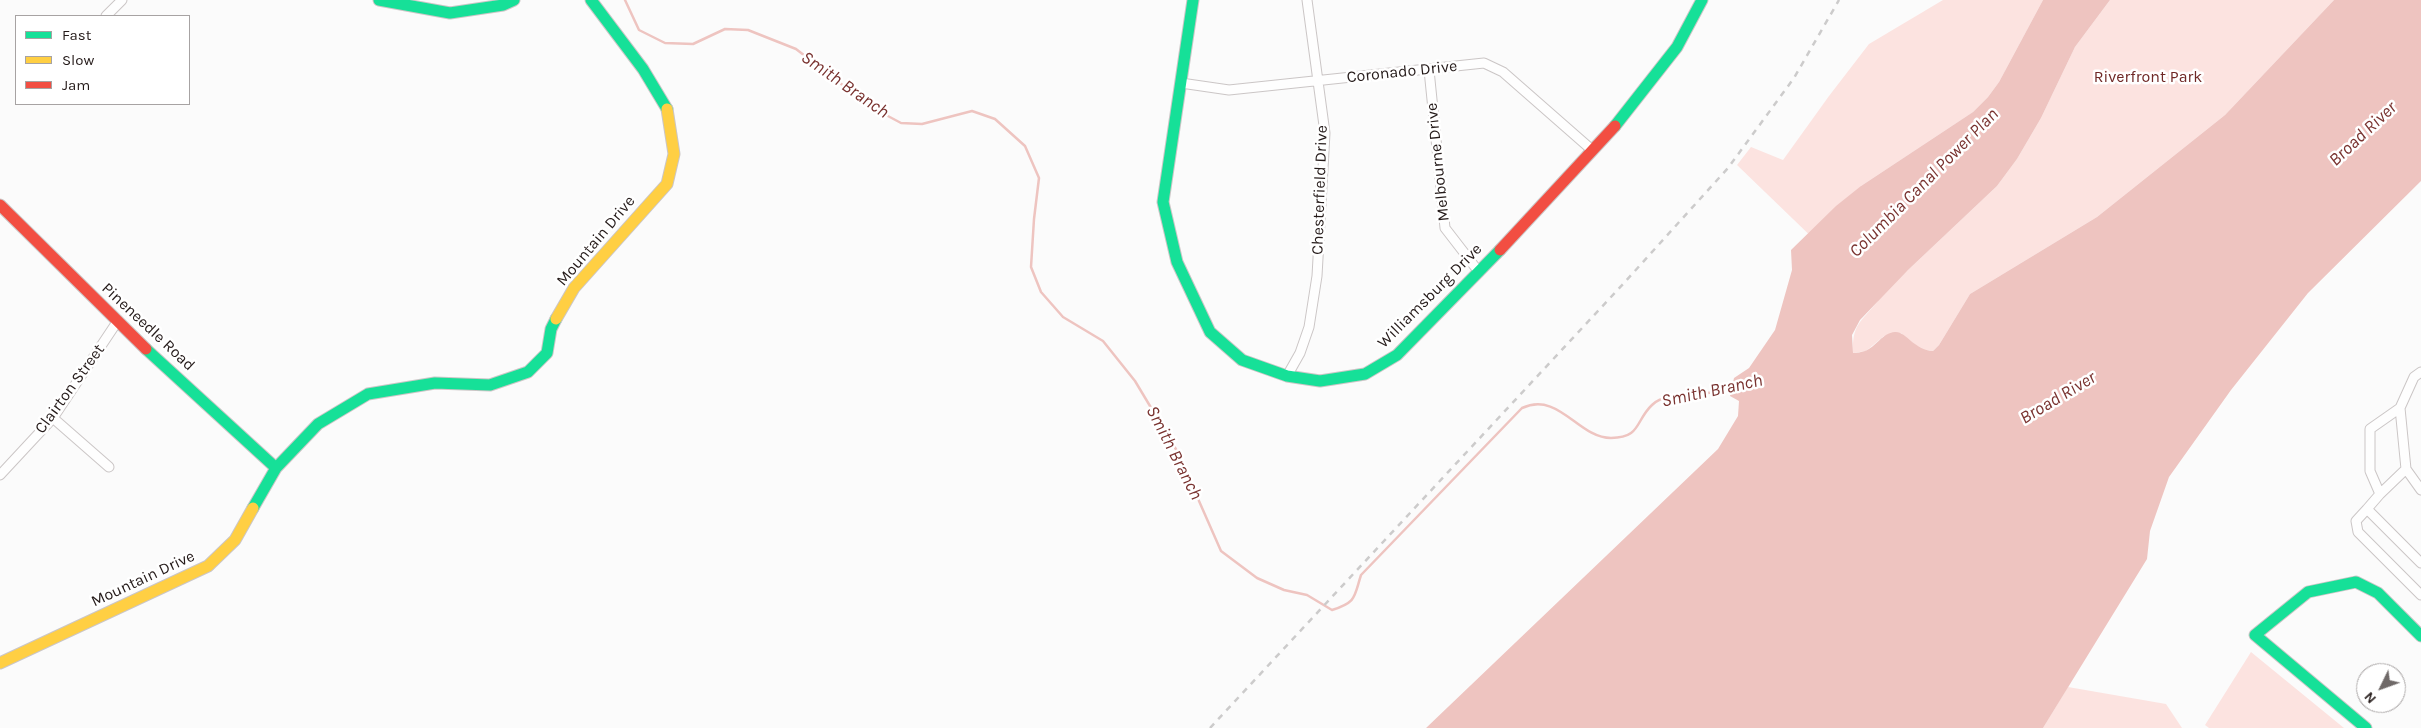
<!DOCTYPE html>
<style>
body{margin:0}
#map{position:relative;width:2421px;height:728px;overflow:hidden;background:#fbfbfb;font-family:Karla,sans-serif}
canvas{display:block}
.legend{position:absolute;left:15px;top:15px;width:175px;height:90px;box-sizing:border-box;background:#fff;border:1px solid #a7a3a3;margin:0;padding:6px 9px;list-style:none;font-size:15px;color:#241a19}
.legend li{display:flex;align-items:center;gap:10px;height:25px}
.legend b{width:25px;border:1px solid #a7a3a3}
.north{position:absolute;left:2356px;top:663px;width:50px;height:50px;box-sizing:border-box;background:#fff;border:1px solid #a7a3a3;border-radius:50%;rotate:228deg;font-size:14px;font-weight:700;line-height:20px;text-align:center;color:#241a19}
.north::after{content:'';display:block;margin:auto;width:18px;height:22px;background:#6f6968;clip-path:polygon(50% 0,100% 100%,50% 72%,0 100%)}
</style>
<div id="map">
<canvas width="2421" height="728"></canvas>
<ul class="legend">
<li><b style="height:6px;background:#16e098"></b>Fast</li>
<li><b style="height:6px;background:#ffcf43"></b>Slow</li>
<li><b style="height:6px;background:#f24e42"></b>Jam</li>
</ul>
<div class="north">N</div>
</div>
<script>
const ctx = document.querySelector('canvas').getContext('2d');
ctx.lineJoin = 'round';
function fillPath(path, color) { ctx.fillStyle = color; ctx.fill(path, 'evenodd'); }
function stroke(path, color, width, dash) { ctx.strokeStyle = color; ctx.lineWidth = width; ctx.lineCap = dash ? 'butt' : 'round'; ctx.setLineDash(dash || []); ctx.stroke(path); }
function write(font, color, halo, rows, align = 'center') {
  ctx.font = font + ' Karla,sans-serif'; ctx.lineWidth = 5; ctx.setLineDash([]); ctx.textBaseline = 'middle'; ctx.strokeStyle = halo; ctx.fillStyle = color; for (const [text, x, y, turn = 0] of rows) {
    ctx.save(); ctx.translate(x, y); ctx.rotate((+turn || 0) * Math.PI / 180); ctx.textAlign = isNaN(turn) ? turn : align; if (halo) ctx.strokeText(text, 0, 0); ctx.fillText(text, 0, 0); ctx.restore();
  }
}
fillPath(new Path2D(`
 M1943,0H2043L1999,82L1988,97L1973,112L1861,186L1907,271L1997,186L2017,159L2041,118L2075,47L2110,0H2334L2225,115L2097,217L1970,294L1939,345L1933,351L1922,350L1901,333L1884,336L1866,351L1853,353C1852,324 1861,322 1878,301L1737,165L1751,147L1783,160L1829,96L1869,44Z
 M2251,652L2344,728H2209L2205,725Z
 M2068,687L2166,704L2182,728H2043Z`), '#fce3e0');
fillPath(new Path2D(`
 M2043,0H2110L2075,47L2041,118L2017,159L1997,186L1907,271L1860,320L1852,335L1853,353C1857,353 1861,352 1865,351C1876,347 1882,333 1895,332C1906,331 1914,350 1933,351L1939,345L1970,294L2097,217L2225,115L2334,0H2421V181L2308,293L2231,390L2169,477L2150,531L2147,559L2043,728H1426L1718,449L1738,416L1739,401L1730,396L1734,378L1749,368L1775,330L1792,270L1791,250L1836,206L1861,186L1973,112L1988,97L1999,82Z`), '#eec4c0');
stroke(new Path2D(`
 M625,0L639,30L665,43L693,44L725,29L748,30L796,49L871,107L901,123L922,124L972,111L995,119L1025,146L1039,178L1034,219L1031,267L1041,292L1063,317L1103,341L1135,381L1177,451L1221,551L1257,578L1284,590L1307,595L1332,610C1357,602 1354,597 1361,575L1522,408C1559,391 1578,438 1611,438C1641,438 1635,421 1652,405C1665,392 1691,396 1708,393C1716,392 1725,389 1733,386`), '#eec4c0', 2.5);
const street = new Path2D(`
 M106,16L122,0
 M1429,70L1445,228L1479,272
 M1181,83L1229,90L1484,63L1503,72L1592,150
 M1287,376L1300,353L1309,327L1317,276L1325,133L1307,0
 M2400,408L2414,377L2421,372
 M53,418L109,467
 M2406,469L2380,494L2370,471V429L2400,408L2406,469L2421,490
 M0,475L53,418L117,322
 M2380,494L2367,509L2421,563
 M2367,509L2356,521L2358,532L2421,595`);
const fast = new Path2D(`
 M379,0L450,13L503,5L514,0
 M591,0L643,69L667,109
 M1193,0L1163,202L1177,262L1210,332L1242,360L1287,376L1320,381L1365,374L1397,355L1500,250
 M1615,126L1677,47L1702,0
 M146,349L276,468
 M253,508L276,468L318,424L368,394L435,383L490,385L528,372L547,353L551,329L556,319
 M2366,728L2255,635L2308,592L2356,582L2378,593L2421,636`);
const slow = new Path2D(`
 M556,319L574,288L667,184L674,154L667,109
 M0,663L208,566L235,540L253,508`);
const jam = new Path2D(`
 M0,205L146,349
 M1500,250L1615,126`);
stroke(street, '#cbc6c6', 11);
stroke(fast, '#cbc6c6', 13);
stroke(slow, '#cbc6c6', 13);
stroke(jam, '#cbc6c6', 13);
stroke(street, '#fefefe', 9);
stroke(fast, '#16e098', 11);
stroke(slow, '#ffcf43', 11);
stroke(jam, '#f24e42', 11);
stroke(new Path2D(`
 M1210,728L1624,283L1728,168L1794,78L1839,0`), '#cccbcb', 2.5, [6, 6]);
write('16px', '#241a19', '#fff', [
 ["Coronado Drive",1402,72,-6],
 ["Melbourne Drive",1438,162,-96],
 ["Chesterfield Drive",1320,190,-88],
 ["Mountain Drive",596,241,-50],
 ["Williamsburg Drive",1430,296,-45],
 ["Pineneedle Road",148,327,43],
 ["Clairton Street",70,389,-54],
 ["Mountain Drive",143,579,-25]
]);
write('16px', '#6f2826', '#fff', [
 ["Riverfront Park",2148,77]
]);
write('italic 18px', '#79322f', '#fff', [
 ["Smith Branch",845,85,35],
 ["Broad River",2363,134,-43],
 ["Columbia Canal Power Plan",1924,183,-45],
 ["Smith Branch",1712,391,-12],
 ["Broad River",2058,398,-31],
 ["Smith Branch",1174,453,63]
]);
</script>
